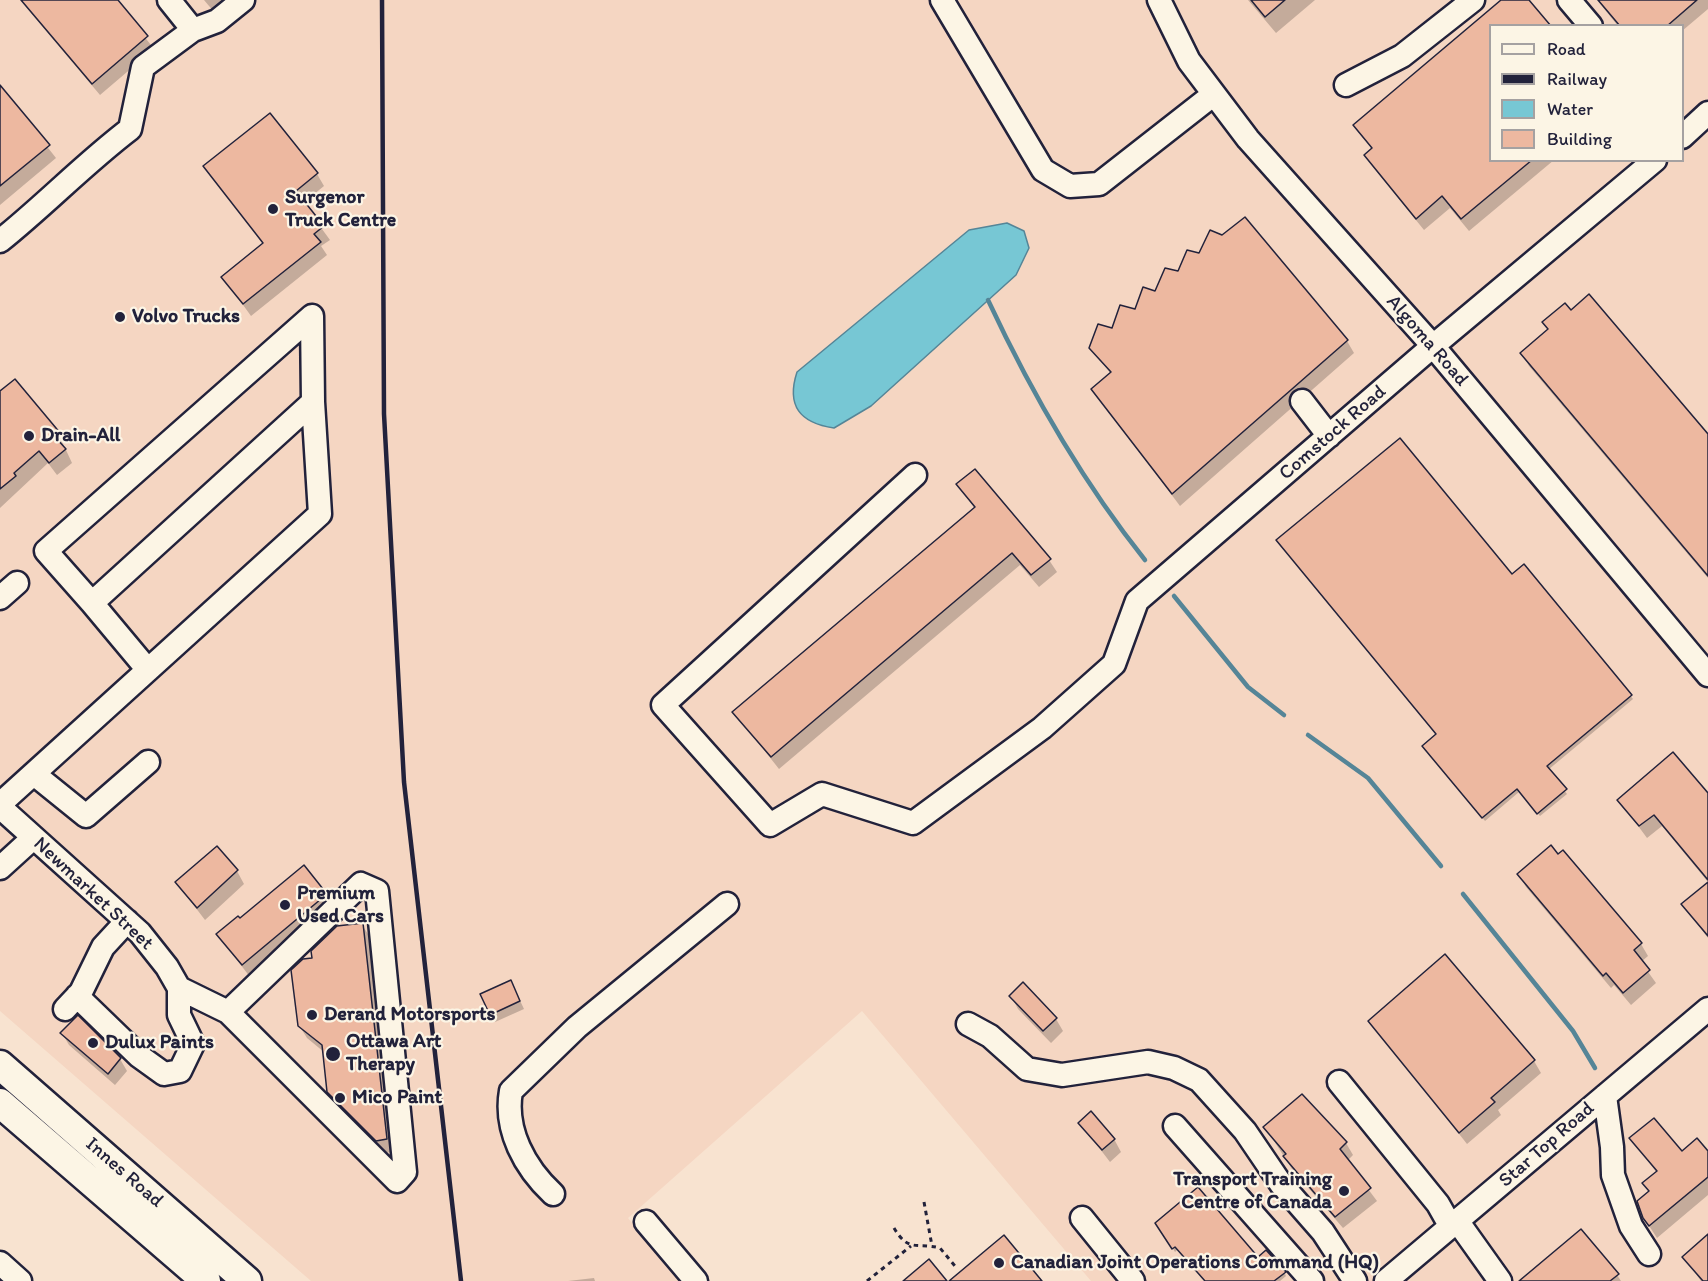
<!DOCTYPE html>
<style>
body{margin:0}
#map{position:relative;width:1708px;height:1281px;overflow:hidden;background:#f8e3d0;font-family:Itim,sans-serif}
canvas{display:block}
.legend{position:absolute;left:1489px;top:24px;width:195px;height:138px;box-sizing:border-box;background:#fcf5e5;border:2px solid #a5a1a1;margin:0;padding:8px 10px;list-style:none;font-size:18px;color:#22223b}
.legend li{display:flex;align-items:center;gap:12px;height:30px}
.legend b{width:30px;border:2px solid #a5a1a1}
</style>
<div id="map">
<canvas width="1708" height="1281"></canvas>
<ul class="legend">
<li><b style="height:8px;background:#fcf5e5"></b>Road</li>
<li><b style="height:8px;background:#22223b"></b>Railway</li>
<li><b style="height:16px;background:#77c7d4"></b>Water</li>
<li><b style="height:16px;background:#edb8a0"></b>Building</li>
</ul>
</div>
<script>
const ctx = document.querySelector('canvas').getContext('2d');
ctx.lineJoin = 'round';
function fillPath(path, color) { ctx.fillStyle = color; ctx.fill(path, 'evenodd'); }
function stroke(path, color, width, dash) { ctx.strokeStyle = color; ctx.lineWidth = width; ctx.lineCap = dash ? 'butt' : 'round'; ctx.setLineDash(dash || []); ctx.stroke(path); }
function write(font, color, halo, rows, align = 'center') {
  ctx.font = font + ' Itim,sans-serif'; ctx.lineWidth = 4.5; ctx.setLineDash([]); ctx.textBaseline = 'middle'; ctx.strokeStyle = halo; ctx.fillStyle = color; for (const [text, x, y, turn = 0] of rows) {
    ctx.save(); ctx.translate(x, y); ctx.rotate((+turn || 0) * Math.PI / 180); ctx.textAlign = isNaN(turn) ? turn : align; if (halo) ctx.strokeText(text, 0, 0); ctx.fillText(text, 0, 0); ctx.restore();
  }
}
fillPath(new Path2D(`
 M0,0H1708V1281H1091L862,1011L628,1218L681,1281H311L0,1011ZM1490,26H1682V160H1490Z`), '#f5d6c2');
const water = new Path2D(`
 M1007,223L1024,231L1029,248L1016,275L871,406L834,428C800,423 786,406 797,372L969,230Z`);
fillPath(water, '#77c7d4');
stroke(water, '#558597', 1.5);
fillPath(new Path2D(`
 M20,0H116L154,49L100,95Z
 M204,0H244L220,19Z
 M1248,0H1315L1276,33Z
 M1503,0H1527L1490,26V160H1554L1469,231L1450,208L1424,230L1373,167L1365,155L1372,149L1355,125Z
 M1597,0H1708V9L1682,31V26H1618Z
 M0,87L56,158L0,205Z
 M205,167L317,174L324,186L303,203L330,240L321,246L327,255L251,316L223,277L264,245Z
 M1245,219L1347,341L1354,353L1180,506L1093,390L1111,374L1091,348Z
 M1549,330L1708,436V578L1529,366L1522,353Z
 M0,393L59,435L72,463L57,475L48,463L0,508Z
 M958,485L1049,560L1057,572L1039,587L1020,565L779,769L734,712L975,509Z
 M1524,566L1633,699L1548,770L1567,794L1540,816L1519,792L1485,821L1426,749L1437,735L1512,576Z
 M1673,754L1708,793V882L1662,826L1647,838L1619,800Z
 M1558,856L1641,944L1648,956L1641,962L1656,983L1631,1005L1614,985L1611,988L1526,887L1519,874Z
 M237,871L244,884L205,920L176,882Z
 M1708,884V938L1683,905Z
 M326,895L333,907L250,977L218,935L240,920Z
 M362,925L370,937L393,1152L384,1153L336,1104L328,1091L324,1052L307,1038L299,1025Z
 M1023,985L1056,1019L1063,1031L1051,1043L1018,1009L1011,996Z
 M515,990L524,1009L495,1022L491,1014Z
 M1370,1021L1534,1061L1541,1073L1498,1110L1501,1115L1467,1144Z
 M62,1033L120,1059L127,1071L115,1085L69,1045Z
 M1328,1121L1346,1143L1353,1155L1347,1161L1377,1201L1343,1228L1292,1169L1265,1127Z
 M1080,1123L1114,1139L1121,1152L1110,1162Z
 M1631,1138L1681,1153H1708V1195L1657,1238L1644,1218L1650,1193L1644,1183L1657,1173Z
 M1157,1223L1284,1272L1286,1276L1280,1281H1205L1178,1249L1175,1252Z
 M1708,1237V1281H1701L1684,1257Z
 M1617,1275L1621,1281H1521Z
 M594,1278L595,1281H568Z`), '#0003');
stroke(new Path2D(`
 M988,300C1031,392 1082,481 1145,560
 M1174,596L1248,687L1284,715
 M1308,735L1368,778L1441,866
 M1463,894L1573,1031L1595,1068`), '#558597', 4.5);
const building = new Path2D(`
 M21,0H118L148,36L92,84Z
 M1251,0H1285L1265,17Z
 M1501,0H1529L1551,26H1491V160H1532L1461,219L1442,196L1416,219L1364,155L1372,148L1353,125Z
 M1598,0H1697L1667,26H1620Z
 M0,85L50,145L0,186Z
 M270,113L318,173L296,191L324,226L314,234L321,242L243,304L221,277L263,243L203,166Z
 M1245,217L1348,340L1172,494L1091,389L1111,372L1089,348L1098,324L1112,328L1120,305L1135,309L1143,287L1155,291L1165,268L1178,271L1187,250L1199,253L1210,230L1222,235Z
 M1589,294L1708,434V576L1520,353L1548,329L1542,322L1565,303L1571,310Z
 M15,379L61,434L56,438L66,449L49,463L39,451L14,473L16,476L0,489V391Z
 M1400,438L1512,574L1524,564L1632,695L1547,766L1567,789L1537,814L1517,789L1482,818L1422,746L1436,734L1276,540Z
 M975,469L1051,559L1031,575L1012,553L771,757L732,712L975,507L956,484Z
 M1673,752L1708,793V880L1654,815L1639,826L1617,800Z
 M1551,845L1558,854L1563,850L1642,943L1634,950L1650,970L1623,993L1606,973L1603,976L1517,874Z
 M217,846L238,870L197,908L175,882Z
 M304,865L327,894L242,965L216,934L238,916L240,918Z
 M1708,882V936L1681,904Z
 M363,923L387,1139L376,1141L327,1092L322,1045L298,1026L291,970L303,959L312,958L311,951L337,926Z
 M1445,954L1535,1060L1491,1098L1495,1102L1459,1133L1368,1021Z
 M511,980L520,1001L490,1015L480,994Z
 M1023,982L1057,1018L1043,1031L1009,996Z
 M78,1015L121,1058L108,1074L60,1033Z
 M1302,1094L1347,1142L1340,1149L1371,1188L1335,1217L1283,1156L1286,1154L1263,1127Z
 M1091,1111L1115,1139L1102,1150L1078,1123Z
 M1654,1118L1682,1151L1697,1138L1708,1151V1177L1649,1226L1643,1218L1637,1201L1649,1191L1642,1183L1657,1171L1629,1138Z
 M1198,1187L1258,1257L1266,1250L1286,1272L1274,1281H1205L1175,1247L1172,1249L1155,1223Z
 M1581,1229L1619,1274L1610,1281H1519Z
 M1708,1234V1281H1703L1682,1257Z
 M1004,1235L1042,1281H949L992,1245Z
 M929,1259L947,1281H903Z`);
fillPath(building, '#edb8a0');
stroke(building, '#22223b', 1.5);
const minor = new Path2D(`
 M942,0L1043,170L1070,186L1099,184L1214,94
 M1159,0L1189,61L1248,139L1433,346L1708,675
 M1569,0L1591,26
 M193,30L217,21L243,0
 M1346,85L1402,56L1473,0
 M1682,137L1708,113
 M0,241C45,205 84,164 130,129L143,67L193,30L169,0
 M1302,401L1329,436
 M915,475L663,705L770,825L822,794L913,823L1042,728L1114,664L1137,601L1433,346L1655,160
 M0,598L17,583
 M92,603L46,551L312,316L313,402
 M34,774L86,816L148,762
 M0,804L320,514L313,402L92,603L148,670
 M0,807L140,933L167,967L179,988V1015L193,1044L180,1071L164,1074L139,1056L77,996
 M0,868L33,838
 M179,988L228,1012L361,884L377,891L405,1172L397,1181L228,1012
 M65,1009L81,992L103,947L127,921
 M968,1024L990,1036L1027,1069L1062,1075L1148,1062L1174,1068L1199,1080L1245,1131L1281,1184L1323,1232L1355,1281
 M1339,1082L1438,1204L1451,1227
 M1605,1096L1612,1147L1613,1175L1631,1226L1649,1254
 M1175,1126L1312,1281
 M553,1194C525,1168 504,1130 511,1091L577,1027L727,904
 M1082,1218L1133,1281
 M646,1222L696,1281
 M1458,1222L1500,1281
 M0,1263L20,1281
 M1386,1281L1708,1009`);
const major = new Path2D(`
 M0,1065L247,1281
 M0,1103L206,1281`);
stroke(minor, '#22223b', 27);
stroke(major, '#22223b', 33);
stroke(new Path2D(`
 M924,1202L932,1246
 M894,1228C909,1253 916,1242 940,1248L955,1266
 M867,1281L911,1246`), '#22223b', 3, [4.5, 4.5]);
stroke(minor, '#fcf5e5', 22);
stroke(major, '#fcf5e5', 28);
stroke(new Path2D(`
 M382,0L384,414L404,782L461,1281`), '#22223b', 4.5);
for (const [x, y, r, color] of [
 [273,209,6,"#22223b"],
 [120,317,6,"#22223b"],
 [29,436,6,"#22223b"],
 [285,905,6,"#22223b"],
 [312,1015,6,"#22223b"],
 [93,1043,6,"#22223b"],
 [333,1054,8,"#22223b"],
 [340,1098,6,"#22223b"],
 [1344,1191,6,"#22223b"],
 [999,1263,6,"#22223b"]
]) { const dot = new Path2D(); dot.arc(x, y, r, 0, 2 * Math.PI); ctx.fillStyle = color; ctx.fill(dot); stroke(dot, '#fcf5e5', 2); }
write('bold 20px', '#22223b', '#fcf5e5', [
 ["Surgenor",285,198],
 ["Truck Centre",285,221],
 ["Volvo Trucks",132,317],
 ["Drain-All",41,436],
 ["Premium",297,894],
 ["Used Cars",297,917],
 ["Derand Motorsports",324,1015],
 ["Ottawa Art",346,1042],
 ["Therapy",346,1065],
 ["Dulux Paints",105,1043],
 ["Mico Paint",352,1098],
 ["Transport Training",1332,1180,"right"],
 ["Centre of Canada",1332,1203,"right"],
 ["Canadian Joint Operations Command (HQ)",1011,1263]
], 'left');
write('20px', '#22223b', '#fcf5e5', [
 ["Algoma Road",1427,341,49],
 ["Comstock Road",1333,433,-41],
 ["Newmarket Street",93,894,43],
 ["Star Top Road",1547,1145,-41],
 ["Innes Road",124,1173,41]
]);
</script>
